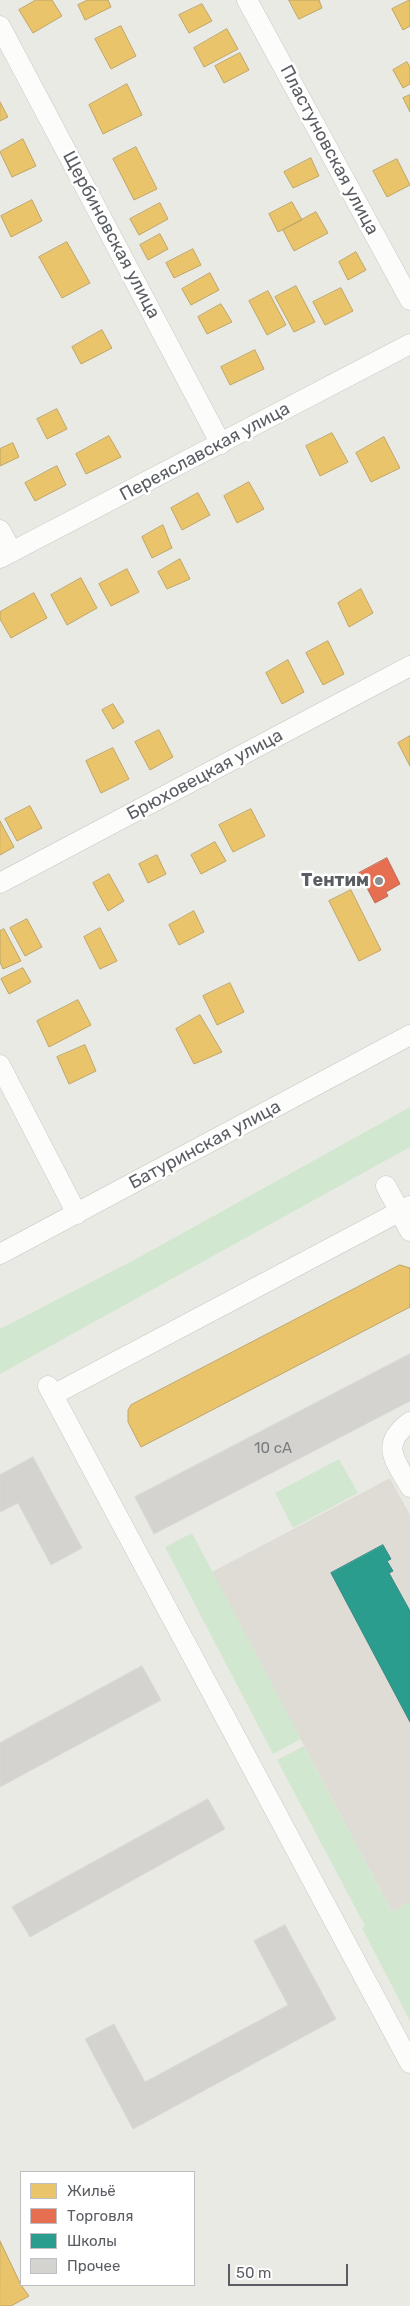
<!DOCTYPE html>
<meta charset="utf-8">
<style>
body{margin:0}
#map{position:relative;width:410px;height:2306px;overflow:hidden;background:#eaeae5;font-family:Rubik,sans-serif}
canvas{display:block}
.legend{position:absolute;left:20px;top:2171px;width:175px;height:115px;box-sizing:border-box;background:#fff;border:1px solid #bdbfc1;margin:0;padding:6px 9px;list-style:none;font-size:15px;color:#5a5e63}
.legend li{display:flex;align-items:center;gap:10px;height:25px}
.legend b{width:25px;border:1px solid #bdbfc1}
.scale{position:absolute;left:228px;top:2264px;width:120px;height:22px;box-sizing:border-box;border:2px solid #5a5e63;border-top:0;padding-left:6px;font-size:15px;line-height:18px;white-space:nowrap;color:#5a5e63;-webkit-text-stroke:4px #fff;paint-order:stroke}
</style>
<div id="map">
<canvas width="410" height="2306"></canvas>
<ul class="legend">
<li><b style="height:14px;background:#e9c46a"></b>Жильё</li>
<li><b style="height:14px;background:#e76f51"></b>Торговля</li>
<li><b style="height:14px;background:#2a9d8f"></b>Школы</li>
<li><b style="height:14px;background:#d4d3d0"></b>Прочее</li>
</ul>
<div class="scale">50 m</div>
</div>
<script>
const ctx = document.querySelector('canvas').getContext('2d');
ctx.lineJoin = 'round';
function fillPath(path, color) { ctx.fillStyle = color; ctx.fill(path, 'evenodd'); }
function stroke(path, color, width, dash) { ctx.strokeStyle = color; ctx.lineWidth = width; ctx.lineCap = dash ? 'butt' : 'round'; ctx.setLineDash(dash || []); ctx.stroke(path); }
function write(font, color, halo, rows, align = 'center') {
  ctx.font = font + ' Rubik,sans-serif'; ctx.lineWidth = 5; ctx.setLineDash([]); ctx.textBaseline = 'middle'; ctx.strokeStyle = halo; ctx.fillStyle = color; for (const [text, x, y, turn = 0] of rows) {
    ctx.save(); ctx.translate(x, y); ctx.rotate((+turn || 0) * Math.PI / 180); ctx.textAlign = isNaN(turn) ? turn : align; if (halo) ctx.strokeText(text, 0, 0); ctx.fillText(text, 0, 0); ctx.restore();
  }
}
fillPath(new Path2D(`
 M390,1478L410,1515V1902L392,1912L212,1572Z`), '#dedcd4');
fillPath(new Path2D(`
 M410,1107V1147L0,1374V1329L136,1259Z
 M339,1459L358,1493L293,1528L275,1493Z
 M192,1533L301,1739L273,1754L165,1547Z
 M304,1746L392,1912L410,1902V2021L362,1928L365,1926L277,1760Z`), '#d2e7d0');
const homes = new Path2D(`
 M36,0H52L62,16L33,33L19,10Z
 M88,0H108L111,7L85,20L78,5Z
 M289,0H319L322,8L299,19Z
 M410,0V26L403,30L392,9Z
 M202,4L212,21L189,33L179,15Z
 M121,26L136,56L111,69L95,39Z
 M227,29L238,49L204,67L194,48Z
 M240,53L249,70L224,83L215,66Z
 M407,62L410,67V84L403,88L393,70Z
 M127,84L142,115L103,134L89,105Z
 M410,95V112L403,98Z
 M0,102L8,117L0,121Z
 M23,139L36,166L12,177L0,152Z
 M136,147L157,189L134,200L113,159Z
 M311,158L319,176L293,188L284,172Z
 M397,159L410,185L387,197L373,171Z
 M32,200L42,221L11,237L1,216Z
 M292,202L302,220L278,232L269,214Z
 M160,203L168,219L139,235L130,219Z
 M316,212L328,233L294,251L283,230Z
 M160,234L168,249L148,260L140,245Z
 M67,242L90,283L62,298L39,257Z
 M193,249L201,265L174,278L166,263Z
 M356,252L366,270L348,280L339,262Z
 M210,273L219,290L191,305L182,289Z
 M296,286L315,322L294,332L275,297Z
 M341,288L353,311L325,325L313,302Z
 M268,291L286,325L267,335L249,301Z
 M221,304L232,322L207,334L198,317Z
 M102,330L112,348L81,364L72,347Z
 M255,350L264,369L230,385L221,367Z
 M57,409L67,429L47,439L37,419Z
 M332,433L348,462L320,476L306,446Z
 M109,436L121,457L86,474L76,454Z
 M384,437L400,468L371,482L356,453Z
 M13,443L19,457L0,466V449Z
 M57,466L66,485L35,501L25,483Z
 M249,482L264,509L237,523L224,496Z
 M198,493L210,515L182,530L171,508Z
 M163,525L172,548L152,558L142,537Z
 M180,559L190,579L167,589L158,572Z
 M127,569L139,592L111,606L99,584Z
 M81,578L97,608L67,625L51,595Z
 M361,589L373,613L349,627L338,603Z
 M34,593L47,618L11,638L0,619V612Z
 M328,641L344,674L323,685L306,653Z
 M288,660L304,692L282,704L266,673Z
 M113,704L124,722L113,729L102,710Z
 M159,730L173,757L150,770L135,742Z
 M410,736V766L398,743Z
 M113,748L129,779L101,793L86,761Z
 M30,806L42,828L17,841L5,819Z
 M251,809L265,836L233,852L219,825Z
 M0,821L14,847L0,855Z
 M215,842L226,861L201,874L191,855Z
 M157,855L166,874L148,883L139,864Z
 M109,874L124,901L108,911L93,883Z
 M351,890L381,950L359,961L329,901Z
 M194,911L204,932L179,945L169,925Z
 M27,919L42,947L25,956L10,928Z
 M100,928L117,961L100,969L84,937Z
 M4,929L21,961L3,969L0,962V931Z
 M23,968L31,982L9,994L1,979Z
 M230,983L244,1012L217,1025L203,996Z
 M78,1000L91,1025L49,1047L37,1021Z
 M200,1015L222,1052L194,1064L176,1029Z
 M85,1045L96,1071L69,1084L57,1057Z
 M400,1265L410,1268V1307L141,1447L128,1422V1410L131,1405Z
 M0,2241L21,2285L29,2296L11,2306H0Z`);
fillPath(homes, '#e9c46a');
stroke(homes, '#bea568', 1);
const shops = new Path2D(`
 M387,858L400,884L386,892L388,896L375,903L359,873Z`);
fillPath(shops, '#e76f51');
stroke(shops, '#bd6a56', 1);
const schools = new Path2D(`
 M383,1545L391,1559L387,1561L393,1571L389,1573L410,1611V1722L331,1573Z`);
fillPath(schools, '#2a9d8f');
stroke(schools, '#388a82', 1);
const building = new Path2D(`
 M410,1354V1401L154,1534L135,1497Z
 M33,1457L82,1548L51,1565L18,1503L0,1512V1475Z
 M142,1666L161,1700L0,1787V1743Z
 M208,1799L225,1829L30,1937L12,1907Z
 M285,1925L336,2019L133,2129L85,2039L114,2024L145,2082L288,2005L254,1941Z`);
fillPath(building, '#d4d3d0');
stroke(building, '#dad8d4', 1);
const minor = new Path2D(`
 M247,0L410,300
 M0,26L221,444
 M0,530L12,552
 M0,558L410,344
 M0,883L410,666
 M0,1065L77,1214
 M386,1186L410,1231
 M0,1254L410,1035
 M48,1386L410,2063
 M53,1395L410,1206
 M410,1422C379,1445 395,1460 410,1487`);
stroke(minor, '#c7c7c7', 21);
stroke(minor, '#fcfcfb', 20);
for (const [x, y, r, color] of [
 [379,881,5,"#8c8f90"]
]) { const dot = new Path2D(); dot.arc(x, y, r, 0, 2 * Math.PI); ctx.fillStyle = color; ctx.fill(dot); stroke(dot, '#fff', 2); }
write('15px', '#797c7f', null, [
 ["10 сА",273,1449]
]);
write('18px', '#5a5e63', '#fff', [
 ["Пластуновская улица",329,150,62],
 ["Щербиновская улица",111,235,62],
 ["Переяславская улица",205,452,-28],
 ["Брюховецкая улица",205,775,-28],
 ["Батуринская улица",205,1145,-28]
]);
write('bold 18px', '#5a5e63', '#fff', [
 ["Тентим",369,881]
], 'right');
</script>
